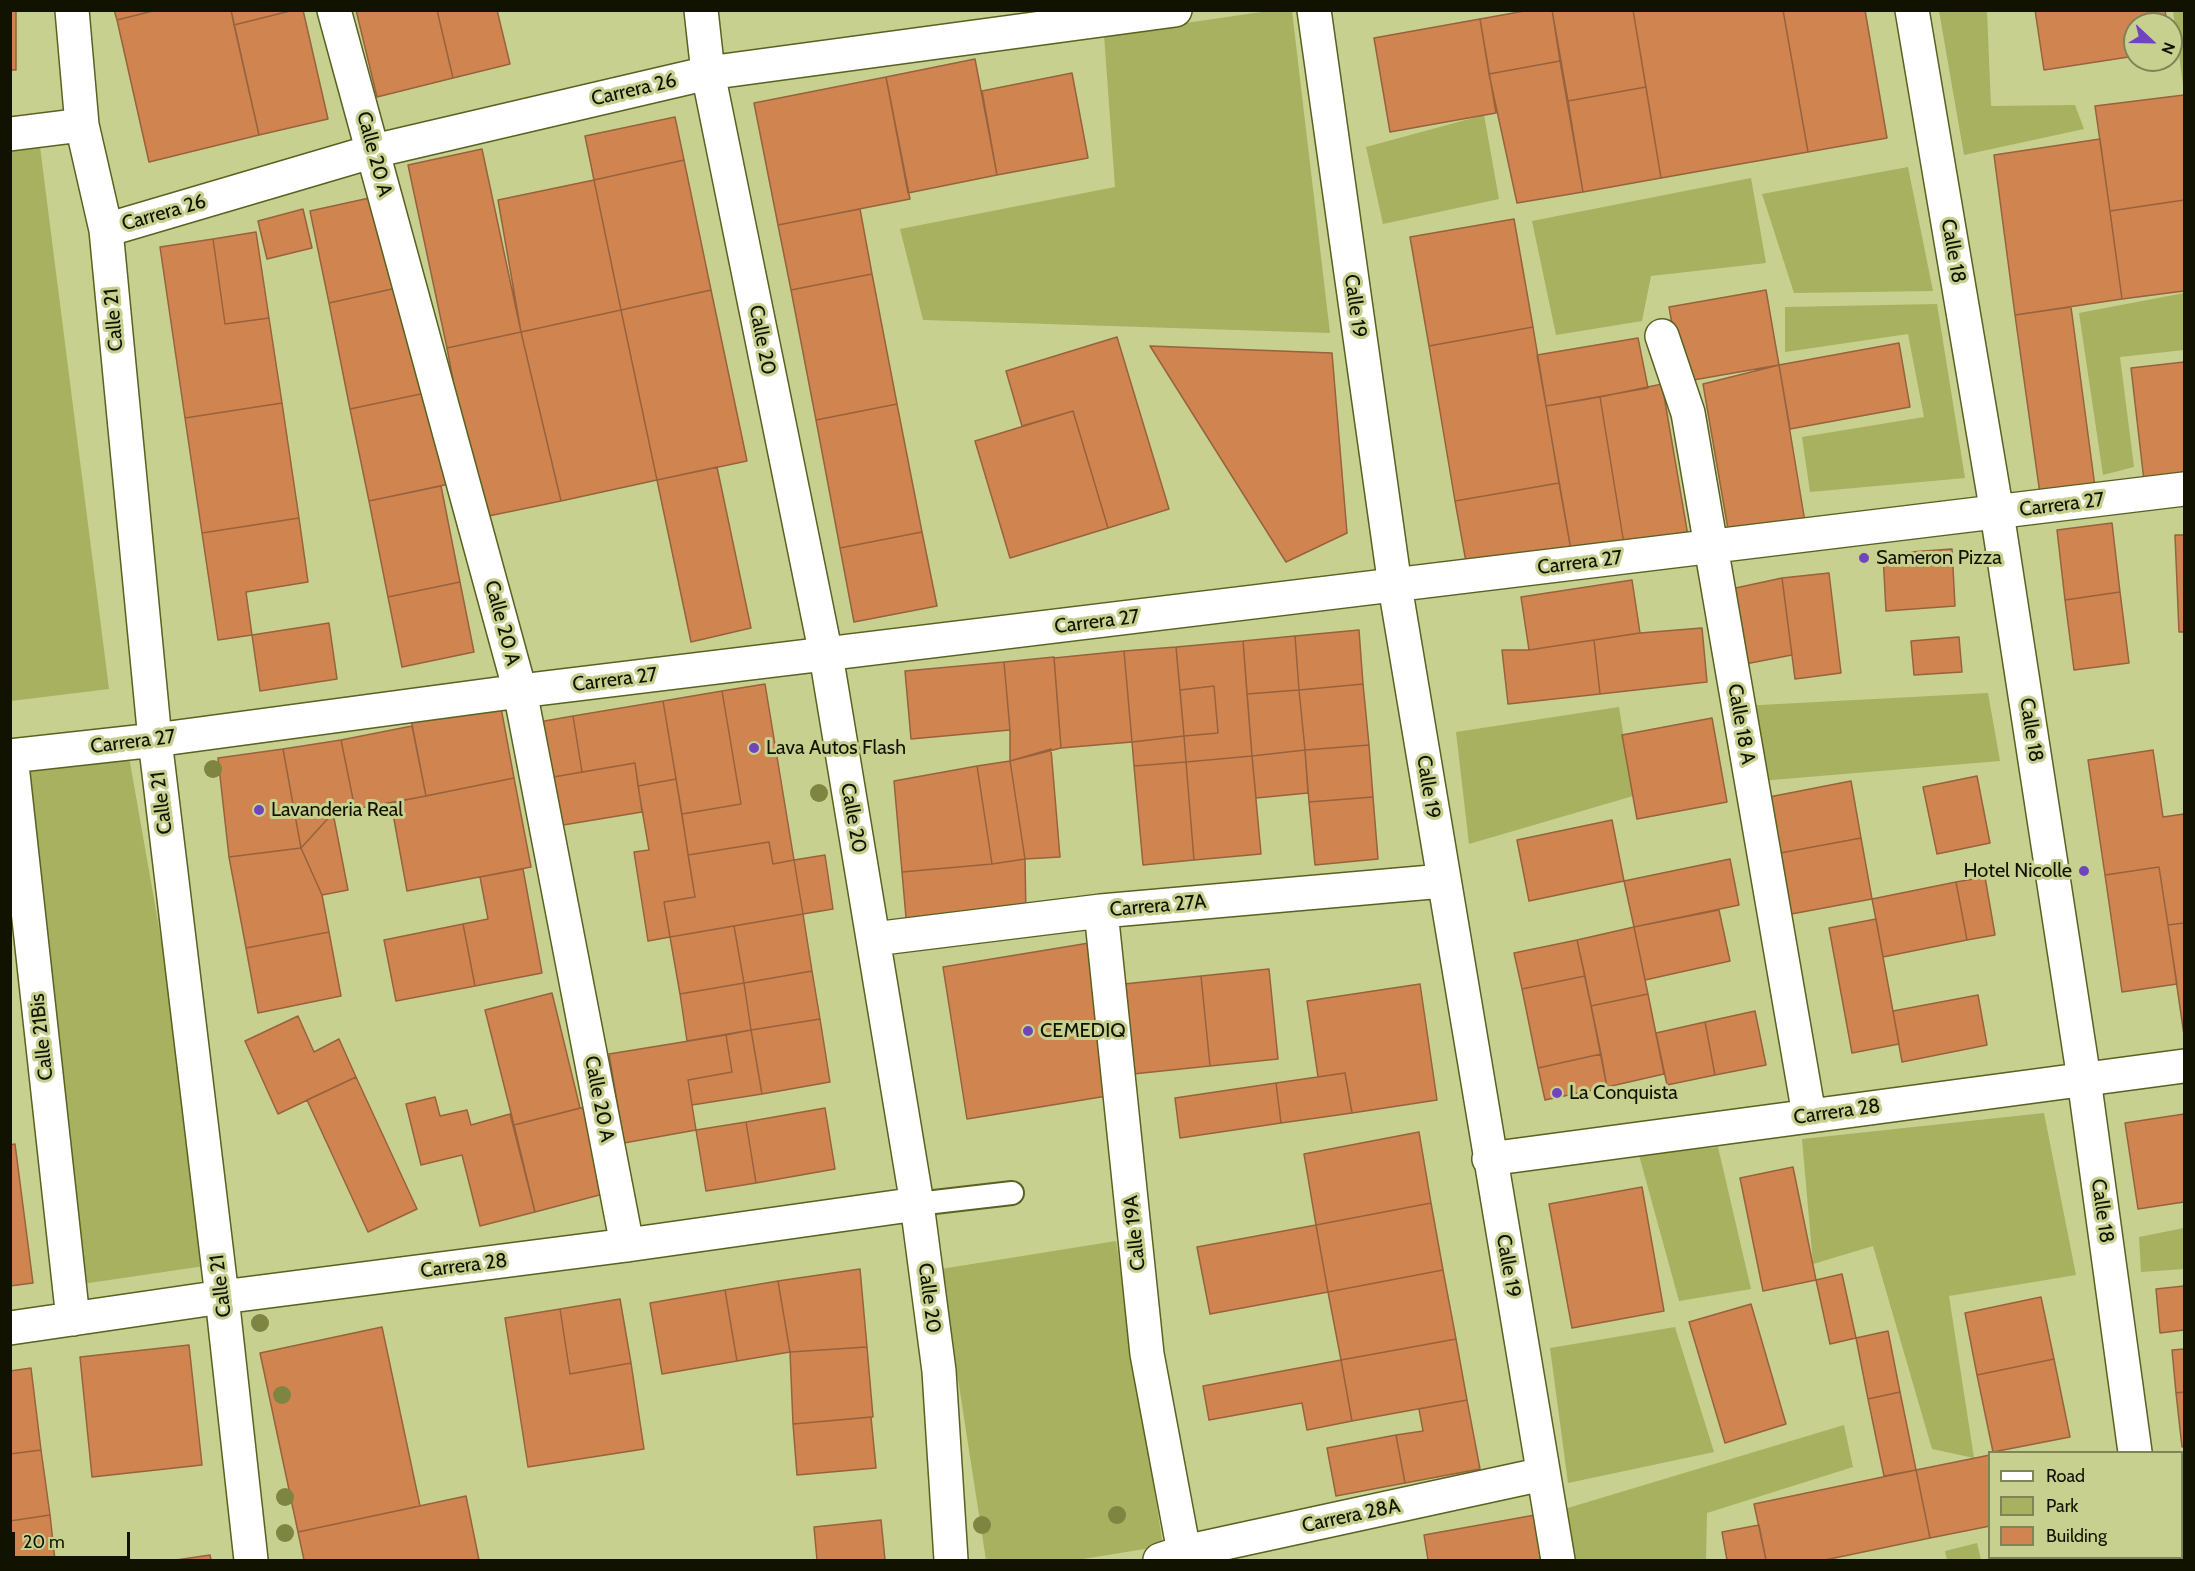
<!DOCTYPE html>
<style>
body{margin:0}
#map{position:relative;width:2195px;height:1571px;overflow:hidden;background:#c7d08e;font-family:Cabin,sans-serif}
canvas{display:block}
.frame{position:absolute;inset:0;border:12px solid #111300;pointer-events:none}
.legend{position:absolute;left:1988px;top:1451px;width:195px;height:108px;box-sizing:border-box;background:#c7d08e;border:2px solid #7e8455;margin:0;padding:8px 10px;list-style:none;font-size:18px;color:#111300}
.legend li{display:flex;align-items:center;gap:12px;height:30px}
.legend b{width:30px;border:2px solid #7e8455}
.north{position:absolute;left:2123px;top:12px;width:60px;height:60px;box-sizing:border-box;background:#c7d08e;border:2px solid #7e8455;border-radius:50%;rotate:112deg;font-size:16px;font-weight:700;line-height:24px;text-align:center;color:#111300}
.north::after{content:'';display:block;margin:auto;width:21px;height:27px;background:#6e45bd;clip-path:polygon(50% 0,100% 100%,50% 72%,0 100%)}
.scale{position:absolute;left:12px;top:1532px;width:118px;height:27px;box-sizing:border-box;border:3px solid #111300;border-top:0;padding-left:8px;font-size:18px;line-height:21px;white-space:nowrap;color:#111300;-webkit-text-stroke:4px #c7d08e;paint-order:stroke}
</style>
<div id="map">
<canvas width="2195" height="1571"></canvas>
<div class="frame"></div>
<ul class="legend">
<li><b style="height:8px;background:#fff"></b>Road</li>
<li><b style="height:16px;background:#a7b15f"></b>Park</li>
<li><b style="height:16px;background:#d08550"></b>Building</li>
</ul>
<div class="north">N</div>
<div class="scale">20 m</div>
</div>
<script>
const ctx = document.querySelector('canvas').getContext('2d');
ctx.lineJoin = 'round';
function fillPath(path, color) { ctx.fillStyle = color; ctx.fill(path, 'evenodd'); }
function stroke(path, color, width, dash) { ctx.strokeStyle = color; ctx.lineWidth = width; ctx.lineCap = dash ? 'butt' : 'round'; ctx.setLineDash(dash || []); ctx.stroke(path); }
function write(font, color, halo, rows, align = 'center') {
  ctx.font = font + ' Cabin,sans-serif'; ctx.lineWidth = 6; ctx.setLineDash([]); ctx.textBaseline = 'middle'; ctx.strokeStyle = halo; ctx.fillStyle = color; for (const [text, x, y, turn = 0] of rows) {
    ctx.save(); ctx.translate(x, y); ctx.rotate((+turn || 0) * Math.PI / 180); ctx.textAlign = isNaN(turn) ? turn : align; if (halo) ctx.strokeText(text, 0, 0); ctx.fillText(text, 0, 0); ctx.restore();
  }
}
fillPath(new Path2D(`
 M1268,11H1292L1330,333L923,320L900,229L1115,187L1104,35Z
 M1939,11H1987L1991,106L2075,105L2084,129L1964,155Z
 M2173,11H2184V84L2183,85Z
 M1484,115L1499,199L1383,224L1366,147Z
 M38,131L109,689L11,701L10,134Z
 M1908,167L1933,291L1794,293L1762,194Z
 M1751,178L1766,263L1651,276L1642,321L1556,335L1532,221Z
 M2184,293V350L2120,357L2134,467L2103,475L2079,313Z
 M1937,304L1965,478L1810,492L1802,437L1924,417L1908,334L1785,352V307Z
 M1988,693L2000,761L1760,781L1741,706Z
 M1619,707L1633,796L1469,844L1456,732Z
 M128,751L218,1264L82,1284L19,759Z
 M2044,1113L2076,1275L1949,1296L1974,1458L1932,1449L1873,1246L1813,1264L1802,1139Z
 M1718,1147L1751,1289L1679,1301L1639,1155Z
 M2184,1228V1269L2141,1272L2139,1237Z
 M1116,1241L1163,1546L1077,1560H986L941,1269Z
 M1675,1327L1714,1452L1568,1483L1550,1348Z
 M1844,1425L1853,1467L1707,1513L1706,1560H1572L1561,1510Z
 M1977,1543L1981,1560H1947L1945,1551Z`), '#a7b15f');
const building = new Path2D(`
 M10,10H16V70H10Z
 M114,10H157L117,20Z
 M157,10H231L259,135L149,162L117,20Z
 M231,10H294L234,25Z
 M294,10H303L328,119L259,135L234,25Z
 M356,10H437L453,78L377,97Z
 M437,10H497L510,64L453,78Z
 M1530,10H1552L1560,61L1489,74L1480,19Z
 M1552,10H1633L1646,87L1568,101Z
 M1633,10H1783L1808,152L1661,178Z
 M1783,10H1865L1887,138L1808,152Z
 M2035,10H2165L2167,24H2135V56L2044,70Z
 M1480,19L1496,113L1390,132L1374,38Z
 M975,59L997,175L908,193L886,77Z
 M1560,61L1583,192L1517,203L1489,74Z
 M1072,73L1088,158L997,175L982,91Z
 M886,77L910,199L778,225L754,103Z
 M1646,87L1661,178L1583,192L1568,101Z
 M2184,95V200L2110,211L2095,106Z
 M675,117L684,160L594,180L585,136Z
 M2100,139L2122,299L2015,315L1994,155Z
 M482,149L521,332L447,348L408,165Z
 M684,160L711,290L621,310L594,180Z
 M594,180L621,310L521,332L498,200Z
 M383,195L401,287L329,303L310,211Z
 M2184,200V291L2122,299L2110,211Z
 M303,209L312,248L267,259L258,221Z
 M860,209L872,274L791,290L778,225Z
 M1514,219L1533,327L1429,346L1410,237Z
 M256,232L269,318L225,324L213,239Z
 M213,239L225,324L269,318L282,403L185,418L160,247Z
 M872,274L897,404L816,420L791,290Z
 M401,287L430,392L350,409L329,303Z
 M711,290L747,461L657,480L621,310Z
 M1766,290L1779,365L1682,382L1669,307Z
 M2071,307L2095,487L2040,494L2015,315Z
 M621,310L657,480L561,501L521,332Z
 M1533,327L1559,483L1455,501L1429,346Z
 M521,332L561,501L479,518L447,348Z
 M1117,337L1169,509L1108,528L1073,411L1022,426L1006,371Z
 M1638,338L1648,388L1546,406L1537,355Z
 M1899,343L1910,407L1790,429L1779,365Z
 M1150,346L1332,353L1347,533L1286,562Z
 M2184,362V476L2144,481L2131,368Z
 M1779,365L1805,522L1729,535L1703,384Z
 M1662,384L1688,536L1624,544L1600,397Z
 M430,392L449,484L369,501L350,409Z
 M1600,397L1624,544L1571,550L1546,406Z
 M282,403L299,518L202,533L185,418Z
 M897,404L922,532L840,548L816,420Z
 M1073,411L1108,528L1010,558L975,441Z
 M717,467L751,628L691,642L657,480Z
 M1559,483L1571,550L1466,562L1455,501Z
 M441,486L460,582L388,597L369,501Z
 M299,518L308,582L246,592L252,635L218,640L202,533Z
 M2112,523L2120,592L2065,600L2057,530Z
 M922,532L937,606L854,622L840,548Z
 M2175,535H2184V632H2179Z
 M1952,549L1955,606L1886,611L1883,554Z
 M1829,573L1841,673L1795,679L1782,578Z
 M1782,578L1792,655L1740,665L1731,589Z
 M1632,580L1640,633L1529,650L1521,597Z
 M460,582L474,652L402,667L388,597Z
 M2120,592L2129,663L2074,670L2065,600Z
 M329,623L337,679L260,691L252,635Z
 M1702,628L1707,682L1600,694L1594,640L1640,633Z
 M1359,630L1363,684L1299,690L1295,636Z
 M1295,636L1299,690L1247,694L1243,641Z
 M1959,637L1962,672L1914,675L1911,641Z
 M1594,640L1600,694L1508,704L1502,650H1529Z
 M1243,641L1252,756L1186,762L1184,736L1218,733L1214,686L1180,690L1176,647Z
 M1176,647L1184,736L1132,742L1124,651Z
 M1124,651L1132,742L1061,748L1054,658Z
 M1054,657L1061,748L1010,761V730L1004,662Z
 M1004,662L1010,730L911,739L905,671Z
 M765,684L794,860L773,864L769,842L688,855L682,814L741,804L722,691Z
 M1363,684L1369,745L1305,750L1299,690Z
 M1214,686L1218,733L1184,736L1180,690Z
 M1299,690L1305,750L1252,756L1247,694Z
 M722,691L741,804L682,814L663,701Z
 M499,697L514,778L426,796L410,714Z
 M663,701L676,779L638,786L635,763L582,772L573,716Z
 M573,716L582,772L542,779L533,723Z
 M1712,718L1727,802L1637,819L1622,735Z
 M412,726L426,796L355,809L341,740Z
 M1184,736L1186,762L1134,766L1132,742Z
 M341,740L355,809L333,813L301,848L283,749Z
 M1369,745L1373,797L1309,802L1305,750Z
 M283,749L301,848L229,857L218,758Z
 M1051,749L1060,857L1025,859L1010,761Z
 M1305,750L1308,793L1256,798L1252,756Z
 M2153,750L2163,817L2184,814V923L2168,925L2159,867L2105,875L2088,760Z
 M1252,756L1261,854L1194,860L1186,762Z
 M1010,761L1025,859L992,864L977,766Z
 M1186,762L1194,860L1143,865L1134,766Z
 M635,763L642,812L551,827L542,779Z
 M977,766L992,864L902,872L894,781Z
 M1977,776L1990,843L1937,854L1923,787Z
 M514,778L531,867L407,891L391,803Z
 M676,779L695,897L664,902L670,937L648,941L634,852L649,850L638,786Z
 M1851,781L1861,838L1775,854L1764,798Z
 M1373,797L1378,859L1315,865L1309,802Z
 M333,813L348,890L322,895L301,848Z
 M1612,820L1624,881L1529,901L1517,840Z
 M1861,838L1872,899L1786,915L1775,854Z
 M769,842L773,864L794,860L803,914L670,937L664,902L695,897L688,855Z
 M301,848L322,895L329,932L246,948L229,857Z
 M825,855L833,909L803,914L794,860Z
 M1025,859L1026,918L907,929L902,872L992,864Z
 M1730,859L1739,905L1634,927L1624,881Z
 M2159,867L2177,984L2122,992L2105,875Z
 M523,869L542,973L475,986L463,924L488,919L480,877Z
 M1985,877L1995,935L1967,940L1956,882Z
 M1956,882L1967,940L1883,957L1872,899Z
 M1719,910L1730,961L1645,980L1634,927Z
 M803,914L812,971L744,983L734,926Z
 M1876,919L1899,1044L1852,1053L1829,928Z
 M2184,923V1035L2168,925Z
 M463,924L475,986L396,1001L384,940Z
 M734,926L744,983L680,994L670,937Z
 M1634,927L1648,994L1591,1006L1577,940Z
 M329,932L341,996L258,1013L246,948Z
 M1577,940L1585,976L1522,989L1514,953Z
 M1089,943L1113,1095L967,1119L943,967Z
 M1269,969L1278,1059L1210,1066L1201,976Z
 M812,971L820,1019L751,1030L744,983Z
 M1201,976L1210,1066L1133,1074L1124,984Z
 M1585,976L1601,1054L1538,1068L1522,989Z
 M744,983L751,1030L687,1041L680,994Z
 M1420,984L1437,1100L1352,1113L1345,1073L1318,1077L1307,1001Z
 M552,993L580,1108L514,1125L485,1010Z
 M1648,994L1664,1074L1607,1087L1591,1006Z
 M1978,995L1987,1045L1902,1062L1893,1011Z
 M1755,1011L1766,1065L1715,1075L1705,1022Z
 M298,1016L314,1052L339,1039L356,1077L278,1114L245,1041Z
 M820,1019L830,1082L762,1094L751,1030Z
 M1705,1022L1715,1075L1667,1085L1656,1033Z
 M751,1030L762,1094L692,1105L688,1080L732,1072L726,1035Z
 M726,1035L732,1072L688,1080L696,1130L624,1143L609,1054Z
 M1601,1054L1607,1087L1545,1100L1538,1068Z
 M1345,1073L1352,1113L1281,1123L1276,1083Z
 M356,1077L417,1209L368,1232L307,1100Z
 M1276,1083L1281,1123L1180,1138L1175,1098Z
 M435,1097L440,1116L467,1110L471,1125L510,1114L535,1212L480,1226L462,1155L421,1165L406,1104Z
 M585,1107L607,1193L535,1212L514,1125Z
 M825,1108L835,1169L756,1183L746,1122Z
 M2184,1114V1202L2138,1209L2125,1123Z
 M746,1122L756,1183L706,1191L696,1130Z
 M1419,1132L1431,1203L1316,1225L1304,1154Z
 M15,1144L33,1283L10,1286V1145Z
 M1793,1167L1816,1280L1763,1291L1740,1178Z
 M1642,1187L1664,1311L1572,1328L1549,1204Z
 M1431,1203L1443,1270L1328,1292L1316,1225Z
 M1316,1225L1328,1292L1210,1314L1197,1247Z
 M860,1269L867,1347L790,1352L778,1281Z
 M1443,1270L1456,1339L1341,1360L1328,1292Z
 M1842,1274L1856,1338L1830,1344L1816,1280Z
 M778,1281L790,1352L737,1361L725,1290Z
 M2184,1286V1330L2160,1333L2156,1289Z
 M725,1290L737,1361L662,1374L650,1303Z
 M2041,1297L2054,1359L1977,1375L1965,1313Z
 M620,1299L631,1363L570,1374L560,1309Z
 M1751,1304L1786,1424L1725,1443L1689,1322Z
 M560,1309L570,1374L631,1363L644,1449L528,1467L505,1318Z
 M382,1327L420,1506L298,1532L260,1353Z
 M1888,1331L1900,1392L1868,1399L1856,1338Z
 M1456,1339L1467,1400L1352,1421L1341,1360Z
 M189,1345L202,1465L92,1477L80,1357Z
 M867,1347L873,1417L793,1424L790,1352Z
 M2184,1349V1392L2176,1393L2172,1350Z
 M2054,1359L2070,1437L1993,1452L1977,1375Z
 M1341,1360L1352,1421L1307,1430L1302,1403L1209,1420L1203,1386Z
 M31,1368L41,1450L10,1454V1371Z
 M1900,1392L1916,1470L1884,1476L1868,1399Z
 M2184,1392V1446L2182,1447L2176,1393Z
 M1467,1400L1480,1469L1405,1483L1396,1435L1423,1431L1419,1409Z
 M871,1417L876,1468L797,1475L793,1424Z
 M1396,1435L1405,1483L1336,1496L1327,1448Z
 M41,1450L50,1515L10,1521V1454Z
 M1990,1455V1526L1930,1538L1916,1470Z
 M1916,1470L1930,1538L1825,1560H1766L1754,1504Z
 M466,1496L479,1560H304L298,1532Z
 M50,1515L55,1560H10V1521Z
 M1535,1515L1543,1560H1428L1424,1535Z
 M881,1520L885,1560H817L814,1527Z
 M1759,1525L1766,1560H1727L1722,1532Z
 M210,1555L211,1560H176Z`);
fillPath(building, '#d08550');
stroke(building, '#97623d', 1.5);
const lane = new Path2D(`
 M917,1204L1012,1193`);
const street = new Path2D(`
 M72,10L82,125L106,230L155,740L222,1297L251,1560
 M334,10L520,691L627,1245
 M701,10L708,73L826,655L917,1204L939,1371L951,1560
 M1314,10L1395,586L1558,1560
 M1912,10L1997,513L2084,1079L2135,1452
 M10,134L82,125
 M106,230L374,151L708,73L1175,10
 M1662,336L1688,413L1809,1115
 M10,756L155,740L520,691L2184,489
 M11,756L73,1319
 M1101,911L1147,1354L1184,1552
 M874,939L1101,911L1443,881
 M1489,1159L2184,1066
 M10,1328L222,1297L627,1245L917,1204
 M2149,1558V1560
 M1160,1560L1184,1552L1543,1474`);
stroke(lane, '#5a6121', 26);
stroke(street, '#5a6121', 36);
stroke(lane, '#fff', 22);
stroke(street, '#fff', 33);
ctx.fillStyle = '#7d8540';
for (const [x, y] of [
 [213,769],
 [819,793],
 [260,1323],
 [282,1395],
 [285,1497],
 [1117,1515],
 [982,1525],
 [285,1533]
]) { ctx.beginPath(); ctx.arc(x, y, 9, 0, 2 * Math.PI); ctx.fill(); }
for (const [x, y, r, color] of [
 [1864,558,6,"#6e45bd"],
 [754,748,6,"#6e45bd"],
 [259,810,6,"#6e45bd"],
 [2084,871,6,"#6e45bd"],
 [1028,1031,6,"#6e45bd"],
 [1557,1093,6,"#6e45bd"]
]) { const dot = new Path2D(); dot.arc(x, y, r, 0, 2 * Math.PI); ctx.fillStyle = color; ctx.fill(dot); stroke(dot, '#c7d08e', 2); }
write('20px', '#111300', '#c7d08e', [
 ["Carrera 26",634,90,-13],
 ["Calle 20 A",374,154,75],
 ["Carrera 26",164,213,-16],
 ["Calle 18",1953,251,80],
 ["Calle 19",1355,306,82],
 ["Calle 21",114,320,-95],
 ["Calle 20",762,340,79],
 ["Carrera 27",2062,505,-7],
 ["Carrera 27",1580,563,-7],
 ["Carrera 27",1097,622,-7],
 ["Calle 20 A",502,623,75],
 ["Carrera 27",615,680,-7],
 ["Calle 18 A",1741,724,80],
 ["Calle 18",2031,730,81],
 ["Carrera 27",133,742,-7],
 ["Calle 19",1428,787,81],
 ["Calle 21",162,803,-97],
 ["Calle 20",853,818,80],
 ["Carrera 27A",1158,906,-5],
 ["Calle 21Bis",42,1037,-96],
 ["Calle 20 A",599,1099,79],
 ["Carrera 28",1837,1112,-8],
 ["Calle 18",2102,1211,82],
 ["Calle 19A",1135,1233,-96],
 ["Carrera 28",464,1266,-7],
 ["Calle 19",1508,1266,80],
 ["Calle 21",221,1286,-97],
 ["Calle 20",929,1298,83],
 ["Carrera 28A",1351,1516,-12]
]);
write('20px', '#111300', '#c7d08e', [
 ["Sameron Pizza",1876,558],
 ["Lava Autos Flash",766,748],
 ["Lavanderia Real",271,810],
 ["Hotel Nicolle",2072,871,"right"],
 ["CEMEDIQ",1040,1031],
 ["La Conquista",1569,1093]
], 'left');
</script>
